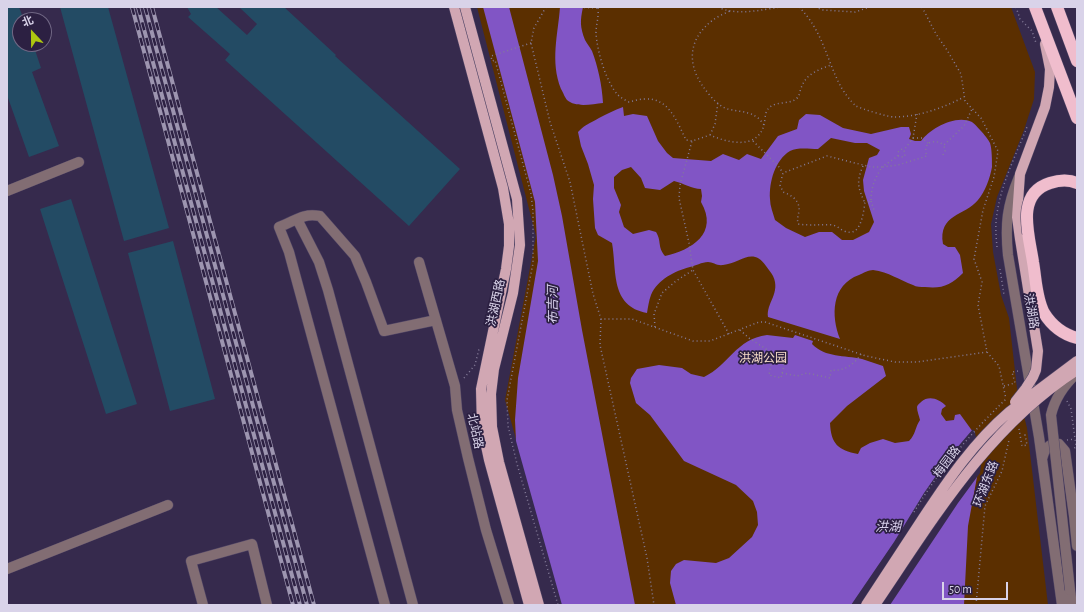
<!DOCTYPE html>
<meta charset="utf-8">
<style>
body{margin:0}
#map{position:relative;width:1084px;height:612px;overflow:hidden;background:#362a4d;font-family:"Alegreya Sans","Noto Sans SC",sans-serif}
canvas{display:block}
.frame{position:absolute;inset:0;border:8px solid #d9d3e9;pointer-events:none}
.north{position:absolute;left:12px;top:12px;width:40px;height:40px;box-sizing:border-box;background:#2c2042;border:1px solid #716885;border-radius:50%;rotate:338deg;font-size:11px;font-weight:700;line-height:16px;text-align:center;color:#d9d3e9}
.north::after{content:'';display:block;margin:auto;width:14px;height:18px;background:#adc610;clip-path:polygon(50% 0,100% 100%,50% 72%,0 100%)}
.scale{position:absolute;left:942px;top:582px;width:66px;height:18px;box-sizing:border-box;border:2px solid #d9d3e9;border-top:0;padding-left:5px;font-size:12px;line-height:14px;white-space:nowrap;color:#d9d3e9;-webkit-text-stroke:3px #2c2042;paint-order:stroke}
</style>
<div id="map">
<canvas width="1084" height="612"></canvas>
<div class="frame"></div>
<div class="north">北</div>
<div class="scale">50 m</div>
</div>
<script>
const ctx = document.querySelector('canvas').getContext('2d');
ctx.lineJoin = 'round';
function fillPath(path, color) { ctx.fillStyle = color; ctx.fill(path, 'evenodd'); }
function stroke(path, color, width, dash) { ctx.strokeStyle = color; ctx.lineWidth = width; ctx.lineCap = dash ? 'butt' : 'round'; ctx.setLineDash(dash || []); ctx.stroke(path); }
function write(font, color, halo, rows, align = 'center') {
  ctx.font = font + ' "Alegreya Sans","Noto Sans SC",sans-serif'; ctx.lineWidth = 3.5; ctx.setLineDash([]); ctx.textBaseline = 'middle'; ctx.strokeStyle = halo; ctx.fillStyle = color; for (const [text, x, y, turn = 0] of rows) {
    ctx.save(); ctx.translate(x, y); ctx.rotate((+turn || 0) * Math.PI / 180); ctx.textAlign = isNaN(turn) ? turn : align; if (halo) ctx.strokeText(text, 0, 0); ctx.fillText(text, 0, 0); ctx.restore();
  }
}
fillPath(new Path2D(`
 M477,7H1011L1035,72L1034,99L1024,130L997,197L991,224L993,252L1001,295L1009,318L1017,389L1027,428L1048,605H563L505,400L536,236Z`), '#5b2f00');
fillPath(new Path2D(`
 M483,7H509L553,175L562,216L582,330L635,605H562L516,441L515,420L518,378L538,261L535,202Z
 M560,7H583C580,21 580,27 585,40C587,44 590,47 592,51C598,67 602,85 603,103C592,104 576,108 567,100C565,98 563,92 561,89C550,61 558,35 560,7Z
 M623,107L624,116L633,114L647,116L658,141L667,153L673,158L711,161L723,154L739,160L747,154L761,159L778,136L797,129L799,120L806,114L820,115L843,128L871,134L901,127H909L911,134L909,139L915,141H921C930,129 955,114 972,122C976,125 988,138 990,143C992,149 992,160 992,167C990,178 985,192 978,200C965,216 938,214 943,244L948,247H955L960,255L963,273C951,285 942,289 925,287C921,287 916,287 913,285C899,280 889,272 873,270C869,270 863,273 859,275C831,285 831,316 840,339L768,317C766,303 781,293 773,276C771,272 768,269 766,266C752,246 740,264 723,265C717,266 713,262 708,262C702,262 695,266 690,267C675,271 658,279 651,295C649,300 648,307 647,313C610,306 617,271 612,243L598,235L595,228L593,199L594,185L588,164L581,146L578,132C587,123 589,124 599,118C607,114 614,110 623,107ZM831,138L855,143H867L880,150L877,155L869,158L863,180L864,191L874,222L869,232L853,240H842L832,232H819L805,237L786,228L775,220C773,213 770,206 770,199C769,182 775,160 790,151C798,147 809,149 818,149ZM631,167L641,178L645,188L660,190L674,181C683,183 692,189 701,189L702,196L701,202C719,233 692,250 665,256C657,246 662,242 656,232L649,230L633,234L624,227L619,212L621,205L614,188V177L622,170Z
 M767,335L793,338L795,335L813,341L812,344C826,358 844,355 862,359C869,361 876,364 883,366L886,376L847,406L830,423C831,444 838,450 858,454L861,448L870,443L883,439L895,443L909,441C916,434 915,427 920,420C919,416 917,411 917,407C918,404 919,404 921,402C929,395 939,399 946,406L942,409L941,414L946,421L954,420L955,415L960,414L973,432L979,466L968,526L964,605H676L670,583L671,571L676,564L684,560L716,563L729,558L752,537L758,525L757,512L753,501L736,485L684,461L650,415L636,403L630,383L631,378L637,369L659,365L682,368L691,374L704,377C729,365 736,339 767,335Z`), '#8155c5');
fillPath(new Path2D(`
 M973,429L975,432L981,466L980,473L958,503L890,605H851L894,542L924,493L949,457Z`), '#362a4d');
fillPath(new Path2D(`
 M7,7H19L24,20H20V44H33L41,68L32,72L59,146L29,157L7,95Z
 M60,7H108L169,228L124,241Z
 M187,7H216L247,35L257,24L239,7H284L336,55L335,56L460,169L409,226L225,60L230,54L188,17L191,14Z
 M71,199L137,404L106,414L40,209Z
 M173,241L215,399L170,411L128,253Z`), '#234b64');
const minor = new Path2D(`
 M1019,177C1007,206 1005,224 1008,255L1039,437L1062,605
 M7,191L79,162
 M297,219L319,262L328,290L413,605
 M419,262L455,386L457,410L468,458L486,530L509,605
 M1042,459C1044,450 1049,442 1059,444L1065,451L1074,516
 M1077,515L1074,516L1077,546
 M7,569L168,505
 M1070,590L1072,605
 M203,605L191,561L252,544L267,605
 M385,605L296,278L289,252L279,227C296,221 301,213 320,216L355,256L366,282L384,331L436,320`);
const major = new Path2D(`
 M454,7L503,188L509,224V246L506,269L481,389L482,427L489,460L529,605
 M465,7L517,199L520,245L513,293L494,369L491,394L492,427L499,462L539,605
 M1020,239L1017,217L1020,174L1045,107L1049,87L1050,69L1045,44`);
const highway = new Path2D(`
 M1035,7L1077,118
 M1057,7L1077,61`);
stroke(minor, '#504566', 11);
stroke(major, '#504566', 11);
stroke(highway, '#504566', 13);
stroke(new Path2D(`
 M546,7L534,28L531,43L550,122L570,182L593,294L601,319H632L693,341H710L759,322H765L866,356L895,362H917L987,352
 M572,7L598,8L599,7
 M718,7C735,16 762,10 780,7
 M799,7C823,31 826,59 841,87C844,92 851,102 856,106C862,109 888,117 894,117C918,117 943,108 964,97
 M815,7L823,10L855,12L870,7
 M922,7L936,34L947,50L961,74L965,101L981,118L998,151L994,177L983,210L974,259L982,282L978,305L987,352L999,366L1006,399
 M1016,7L1020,19L1032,31L1036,43
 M598,8C599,17 596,25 596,33C597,51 606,82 618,95C621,98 625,100 629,102C634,101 639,99 644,99C669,97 677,122 686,140L692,141
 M531,43L491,56L492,61L495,60L531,194L533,211V263L507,400L508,426L517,464L558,605
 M917,114L913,138L904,150L905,156L903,157L898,156L882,167H871L827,156L783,173L780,185L783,192C791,195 800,200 799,211C798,217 797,218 798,224C810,226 821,224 833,225C837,226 840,229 844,231C861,238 863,214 865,203L871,201C871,187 875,178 882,167L898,165L927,156C922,142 934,138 944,145L964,126L972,109
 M764,125C765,121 765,116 766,113C771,98 790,107 798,97C800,94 800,89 802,86C806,74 820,69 831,65
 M710,135L715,124L718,102
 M913,138H922L929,144
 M753,141L779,167L783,173
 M943,155L945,151L944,145
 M898,156V152L902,149L904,150
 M863,166C856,182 858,188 865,203
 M871,201L874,210
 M997,247C996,236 995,225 997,214C1001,184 1016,155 1027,127
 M1000,269L1004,295
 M601,319L600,345L647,558L654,605
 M655,327L654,314L662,293L676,281L693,270
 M740,330L749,338L766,349L765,357L785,361L781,378L769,375L772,359
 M729,334L693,270L689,243L679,198L680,185L692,141L710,135C728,143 757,150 764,125C762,122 759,118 755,116C746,110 732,112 723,107C714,102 707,92 702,85C686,61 690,37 713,20C718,16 726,13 732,10
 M782,373L797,376L807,373L830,378L831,370C843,372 855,364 861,354
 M464,378L475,365L479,349
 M1004,386L1015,383L1012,372L1018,371
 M1067,401L1071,409L1076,446L1074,449
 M1019,429L1022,446L1027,445L1025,435H1028
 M1067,440L1075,439
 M976,605L985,506L1002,471L1009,440`), '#847b98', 1.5, [1, 3]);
stroke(minor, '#826d73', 10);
stroke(major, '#d1a7b3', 10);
stroke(highway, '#f0bdcd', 12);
const rail = new Path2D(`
 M132,7L293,605
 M138,7L300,605
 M145,7L307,605
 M152,7L314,605`);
stroke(rail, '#9d95b0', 4);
stroke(rail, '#2c2042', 2.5, [8]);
const minorBridge = new Path2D(`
 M1070,590L1051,415C1055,398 1064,385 1077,373`);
const majorBridge = new Path2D(`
 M1015,402L1026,388L1033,377L1036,370L1038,351L1020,239
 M866,605C885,576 904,547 923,518C948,480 974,442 1009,412L1077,361
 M875,605C934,518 987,428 1077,370`);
const highwayBridge = new Path2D(`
 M1077,183C1068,179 1059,180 1050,183C1015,194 1029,235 1033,262C1036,279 1036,298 1044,313C1052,326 1062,334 1077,338`);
stroke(minorBridge, '#504566', 11, []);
stroke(majorBridge, '#504566', 11, []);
stroke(highwayBridge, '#504566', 13, []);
stroke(new Path2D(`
 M914,512C939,470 971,433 1006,399`), '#847b98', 1.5, [1, 3]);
stroke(minorBridge, '#826d73', 10);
stroke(majorBridge, '#d1a7b3', 10);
stroke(highwayBridge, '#f0bdcd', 12);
write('12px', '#d9d3e9', '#2c2042', [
 ["洪湖西路",496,303,-78],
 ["洪湖路",1031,311,80],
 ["北站路",475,431,77],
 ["梅园路",947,462,-53],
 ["环湖东路",986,484,-69]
]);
write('12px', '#f8ddc9', '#2c2042', [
 ["洪湖公园",763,358]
]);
write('italic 13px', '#d7cfeb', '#2c2042', [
 ["布吉河",553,305,-90],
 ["洪湖",888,527]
]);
</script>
